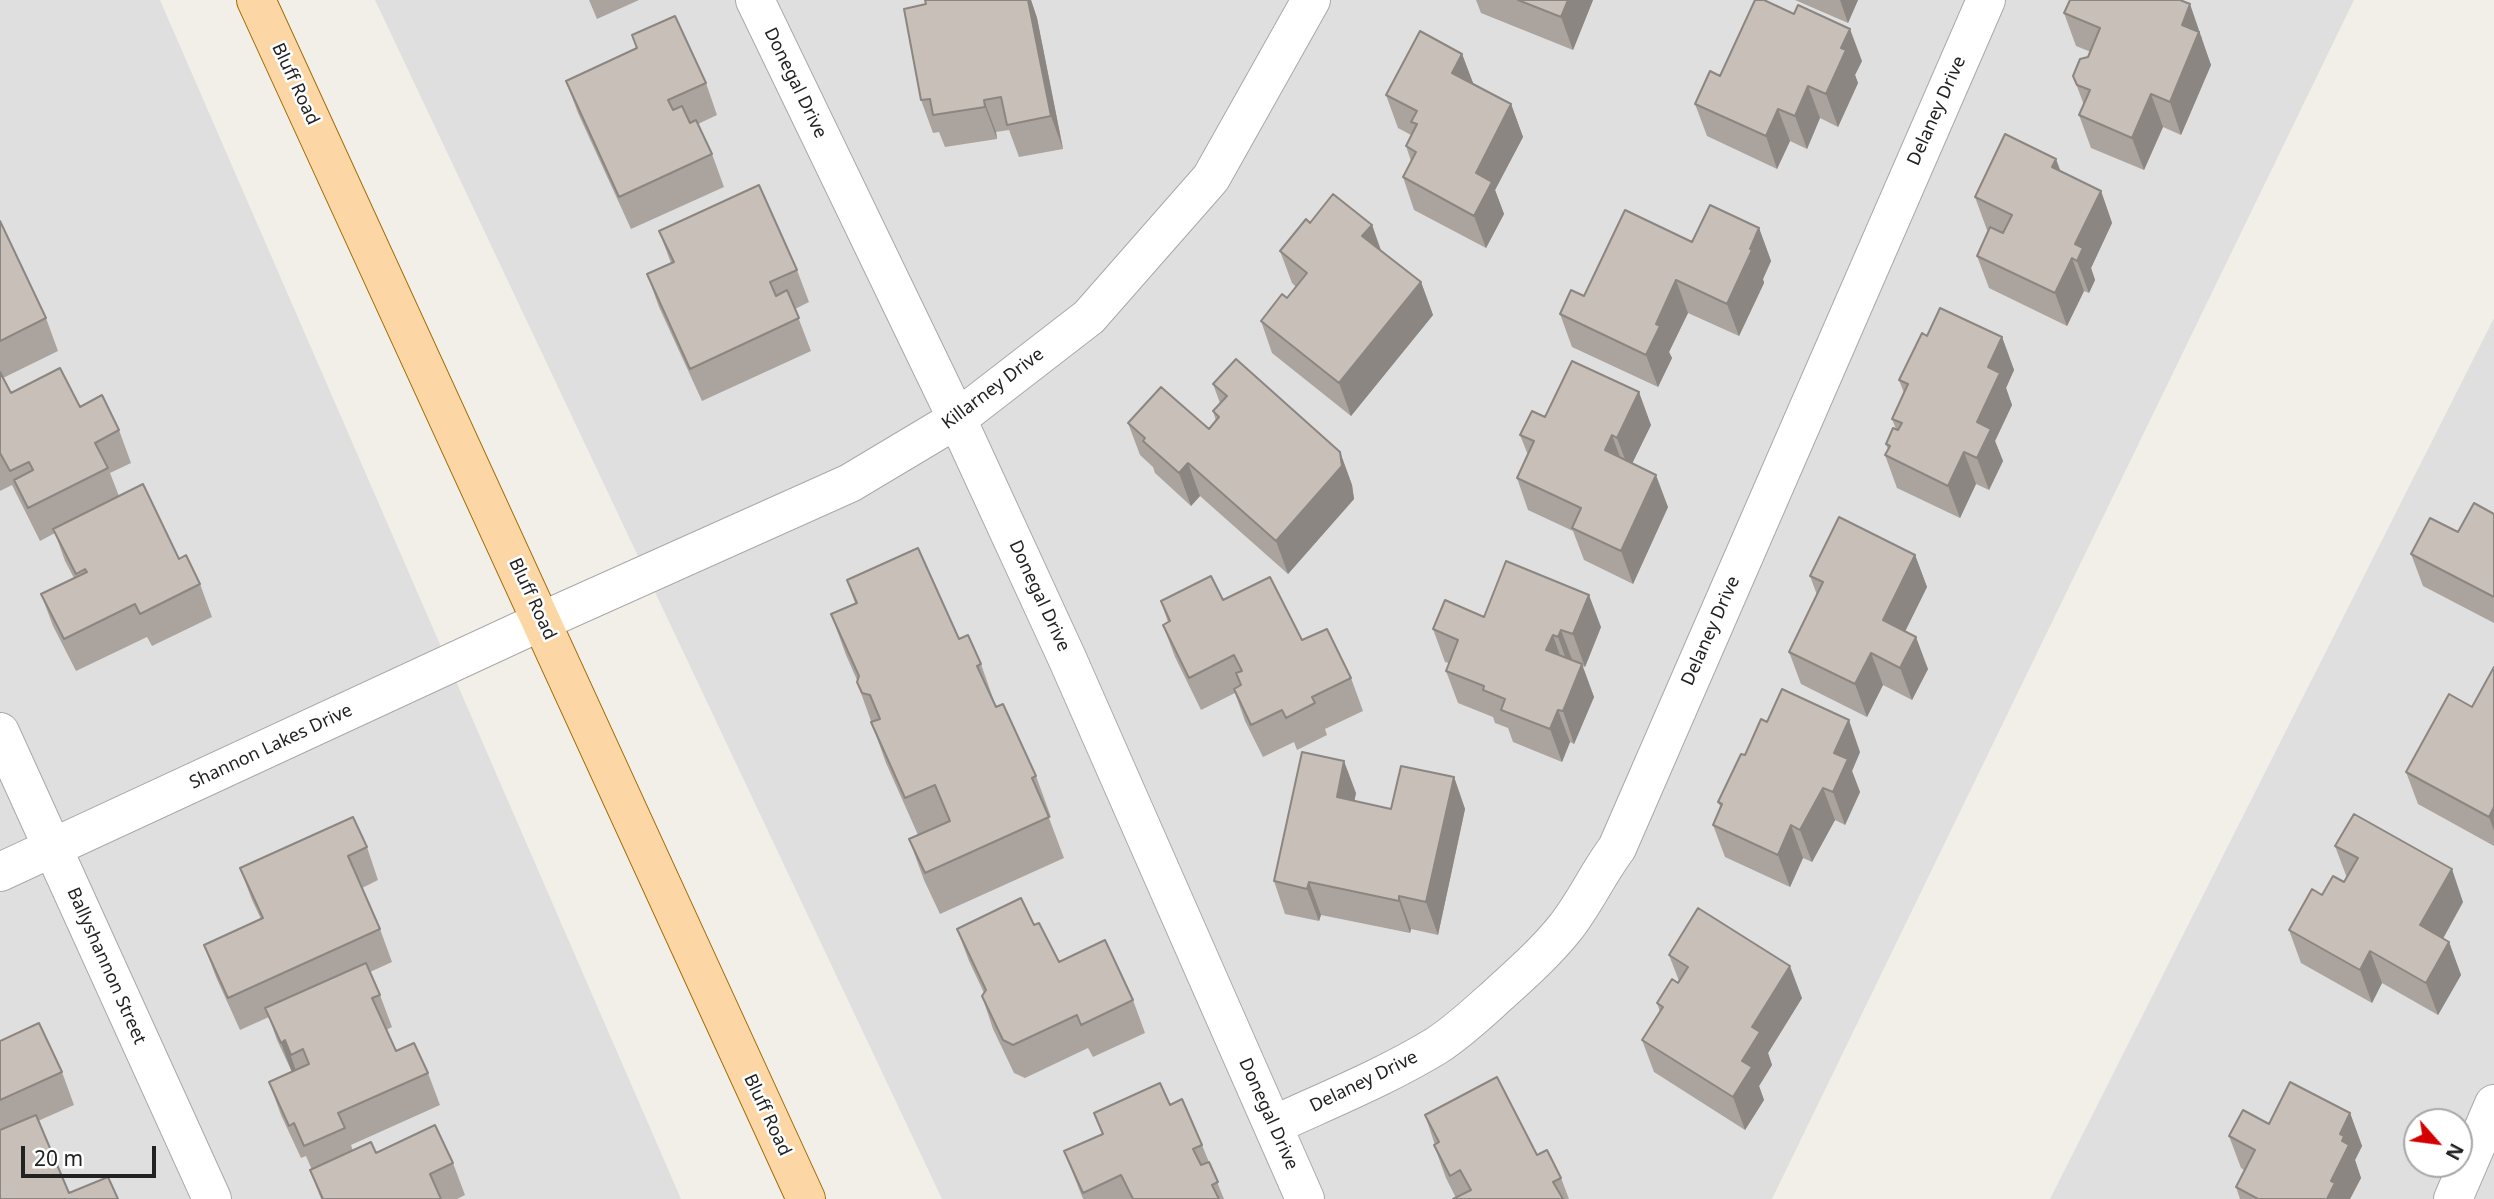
<!DOCTYPE html>
<style>
body{margin:0}
#map{position:relative;width:2494px;height:1199px;overflow:hidden;background:#f2efe9;font-family:"Noto Sans",sans-serif}
canvas{display:block}
.north{position:absolute;left:2403px;top:1108px;width:70px;height:70px;box-sizing:border-box;background:#fff;border:2px solid #a7a7a7;border-radius:50%;rotate:118deg;font-size:19px;font-weight:700;line-height:28px;text-align:center;color:#222}
.north::after{content:'';display:block;margin:auto;width:24px;height:32px;background:#d40000;clip-path:polygon(50% 0,100% 100%,50% 72%,0 100%)}
.scale{position:absolute;left:21px;top:1146px;width:135px;height:32px;box-sizing:border-box;border:4px solid #222;border-top:0;padding-left:9px;font-size:21px;line-height:24px;white-space:nowrap;color:#222;-webkit-text-stroke:5px #fff;paint-order:stroke}
</style>
<div id="map">
<canvas width="2494" height="1199"></canvas>
<div class="north">N</div>
<div class="scale">20 m</div>
</div>
<script>
const ctx = document.querySelector('canvas').getContext('2d');
ctx.lineJoin = 'round';
function fillPath(path, color) { ctx.fillStyle = color; ctx.fill(path, 'evenodd'); }
function stroke(path, color, width, dash) { ctx.strokeStyle = color; ctx.lineWidth = width; ctx.lineCap = dash ? 'butt' : 'round'; ctx.setLineDash(dash || []); ctx.stroke(path); }
function write(font, color, halo, rows, align = 'center') {
  ctx.font = font + ' "Noto Sans",sans-serif'; ctx.lineWidth = 5; ctx.setLineDash([]); ctx.textBaseline = 'middle'; ctx.strokeStyle = halo; ctx.fillStyle = color; for (const [text, x, y, turn = 0] of rows) {
    ctx.save(); ctx.translate(x, y); ctx.rotate((+turn || 0) * Math.PI / 180); ctx.textAlign = isNaN(turn) ? turn : align; if (halo) ctx.strokeText(text, 0, 0); ctx.fillText(text, 0, 0); ctx.restore();
  }
}
fillPath(new Path2D(`
 M0,0H160L681,1199H0Z
 M375,0H2354L1772,1199H942Z
 M2494,318V1199H2050ZM2417,1122H2459V1164H2417Z`), '#e0dfdf');
const minor = new Path2D(`
 M755,0L957,419L1067,658L1305,1199
 M0,732L212,1199
 M0,872L542,621L850,483L957,419L1089,317L1211,178L1311,0
 M1274,1125C1328,1100 1385,1077 1436,1046C1458,1032 1478,1013 1498,995C1521,974 1545,953 1565,928C1585,903 1598,873 1617,848L1986,0
 M2453,1199L2494,1104`);
const major = new Path2D(`
 M256,0L806,1199`);
stroke(minor, '#a9a9a9', 40);
stroke(major, '#a06b00', 40);
stroke(minor, '#fff', 38);
stroke(major, '#fcd6a4', 38);
fillPath(new Path2D(`
 M589,0H639L597,19Z
 M925,0H1031L1037,18L1063,149L1019,157L1009,130L996,132L997,139L945,147L939,132L933,133L921,100L926,4Z
 M1476,0H1593L1573,50L1481,13Z
 M1795,0H1858L1848,23Z
 M2064,13L2202,37L2201,39L2211,65L2181,135L2163,127L2144,170L2091,148L2079,115L2084,105L2073,76L2088,57L2091,52L2076,46Z
 M632,35L706,83L717,115L698,124L712,154L724,187L631,229L578,113L566,81L636,48Z
 M1462,54L1474,85L1511,104L1523,137L1495,190L1504,214L1486,248L1414,210L1403,177L1411,161L1406,146L1411,135L1398,128L1386,95Z
 M1862,61L1855,75L1858,83L1838,127L1820,118L1807,149L1790,141L1777,169L1707,136L1695,104L1720,76Z
 M2060,171L2101,191L2112,223L2091,268L2095,280L2089,293L2084,291L2067,326L1989,288L1977,256L1989,231L1987,230L1975,197Z
 M0,221L46,318L58,351L3,378L11,393L80,407L119,430L131,463L110,473L119,496L179,559L200,584L212,617L152,646L147,637L76,671L53,626L41,594L74,578L65,561L55,533L40,541L12,485L0,491Z
 M1310,223L1372,225L1381,250L1421,282L1433,315L1351,416L1272,353L1261,321L1287,298L1296,287L1292,283L1280,251Z
 M1759,228L1771,261L1763,279L1764,283L1739,336L1688,313L1669,352L1672,358L1658,387L1572,347L1560,314L1584,296L1692,242Z
 M659,231L797,270L809,302L795,309L811,351L702,401L659,307L647,274L671,263Z
 M1927,336L2002,337L2014,370L2006,388L2012,405L1995,441L2003,461L1989,490L1976,484L1960,518L1897,488L1885,455L1888,449L1886,444L1896,429L1892,419L1904,393L1899,380Z
 M1213,384L1340,452L1352,485L1354,499L1288,574L1200,496L1191,506L1155,473L1153,467L1140,455L1128,423L1209,429L1216,421L1213,411L1220,403Z
 M1545,417L1651,425L1632,463L1668,507L1633,584L1584,560L1573,531L1528,510L1517,478L1528,455L1520,435Z
 M2494,514V623L2423,586L2411,554L2458,532Z
 M1915,555L1927,587L1905,631L1928,669L1912,700L1883,685L1867,717L1801,684L1789,652L1817,595L1810,576Z
 M847,580L959,639L981,664L996,707L1036,776L1051,817L1049,818L1064,858L940,914L924,880L909,839L918,835L886,763L857,682V680L846,655L831,614L855,603Z
 M1223,600L1302,640L1351,678L1363,711L1325,729L1327,735L1297,750L1294,742L1263,757L1245,721L1235,693L1201,710L1175,657L1163,625L1168,622L1161,601Z
 M1484,617L1601,627L1585,667L1582,666L1594,697L1574,744L1570,742L1562,762L1513,742L1508,728L1495,723L1493,717L1458,703L1446,671L1449,663L1445,662L1433,629Z
 M2494,667V846L2418,804L2406,772L2472,707Z
 M1767,722L1860,752L1852,771L1860,792L1845,825L1835,820L1812,862L1803,858L1790,887L1725,857L1713,825L1721,808L1718,802L1745,755Z
 M1454,777L1465,809L1438,935L1411,929L1410,933L1321,915L1319,921L1285,914L1274,881L1356,793L1354,801L1391,809Z
 M2335,846L2463,902L2443,939L2449,942L2461,975L2438,1015L2382,983L2372,1003L2301,963L2289,930L2322,895L2344,882L2347,878Z
 M367,847L378,880L362,888L380,929L392,962L370,972L380,995L392,1027L386,1030L396,1051L428,1073L440,1105L351,1145L353,1151L376,1153L453,1163L465,1195L457,1199H321L310,1170H312L306,1156L301,1158L281,1115L269,1082L292,1072L277,1040L269,1017L240,1030L216,977L204,945L261,919L252,900L240,868Z
 M1034,925L1059,962L1133,1000L1145,1033L1093,1057L1088,1048L1025,1078L1014,1073L993,1029L982,996L984,993L969,961L957,929Z
 M1669,955L1802,998L1768,1053L1772,1065L1759,1086L1764,1100L1745,1130L1654,1072L1642,1040L1660,1012L1657,1003L1679,981Z
 M0,1041L62,1072L74,1105L38,1121L69,1193L0,1199Z
 M1170,1105L1202,1145L1224,1199H1083L1064,1151L1102,1134L1094,1113Z
 M2350,1113L2362,1146L2355,1160L2361,1178L2350,1199H2240L2236,1187L2244,1170L2241,1168L2229,1136L2269,1124Z
 M1425,1115L1537,1155L1561,1178L1569,1199H1453L1456,1198L1446,1178L1434,1145H1435Z`), '#aba49e');
fillPath(new Path2D(`
 M1028,0H1031L1037,18L1063,149L1051,116Z
 M1568,0H1593L1573,50L1561,17Z
 M1840,0H1858L1848,23Z
 M2190,4L2211,65L2181,135L2170,102L2182,25Z
 M1850,29L1862,61L1855,75L1858,83L1838,127L1826,94L1841,48Z
 M1462,54L1474,86L1452,73Z
 M1808,86L1820,118L1807,149L1795,116Z
 M2151,94L2163,127L2144,170L2132,138Z
 M984,100L996,132L997,139L985,107Z
 M1511,104L1523,137L1495,190L1504,214L1486,248L1474,216L1476,173Z
 M1778,109L1790,141L1777,169L1766,136Z
 M2056,159L2068,191L2052,167Z
 M2101,191L2112,223L2091,268L2095,280L2089,293L2077,261L2075,244Z
 M1372,225L1383,257L1362,236Z
 M1759,228L1771,261L1763,279L1764,283L1739,336L1727,304Z
 M2072,258L2084,291L2067,326L2055,293Z
 M1676,280L1688,313L1669,352L1672,358L1658,387L1646,355L1656,324Z
 M1421,282L1433,315L1351,416L1339,383Z
 M2002,337L2014,370L2006,388L2012,405L1995,441L2003,461L1989,490L1977,458V422L1988,367Z
 M1639,392L1651,425L1629,470L1617,438Z
 M1612,435L1624,468L1605,450Z
 M1340,452L1352,485L1354,499L1288,574L1276,541Z
 M1964,452L1976,484L1960,518L1948,486Z
 M1188,463L1200,496L1191,506L1179,473Z
 M1656,475L1668,507L1633,584L1621,551Z
 M1915,555L1927,587L1895,652L1883,620Z
 M1589,595L1601,627L1585,667L1573,634Z
 M1561,630L1573,662L1570,670L1558,637Z
 M1553,635L1564,667L1546,650Z
 M1916,637L1928,669L1912,700L1900,668Z
 M1871,653L1883,685L1867,717L1855,684Z
 M1582,664L1594,697L1574,744L1563,711Z
 M1558,710L1570,742L1562,762L1550,729Z
 M1849,720L1860,752L1852,771L1860,792L1845,825L1833,792L1834,753Z
 M1344,761L1356,793L1349,829L1337,797Z
 M1454,777L1465,809L1438,935L1426,902Z
 M1823,788L1835,820L1812,862L1800,830Z
 M2494,807V831L2489,817Z
 M1791,825L1803,858L1790,887L1778,855Z
 M2452,869L2463,902L2432,958L2420,925Z
 M1309,882L1321,915L1319,921L1307,889Z
 M1399,896L1411,929L1410,933L1399,901Z
 M2449,942L2461,975L2438,1015L2426,983Z
 M2370,951L2382,983L2372,1003L2360,970Z
 M1790,966L1802,998L1768,1053L1772,1065L1759,1086L1764,1100L1745,1130L1733,1097L1752,1027Z
 M285,1040L297,1073L293,1075L281,1043Z
 M2350,1113L2362,1146L2355,1160L2361,1178L2350,1199H2327L2340,1134Z`), '#8b8681');
const building = new Path2D(`
 M925,0H1028L1051,116L1007,125L1001,97L984,100L985,107L933,115L930,99L921,100L904,9L926,4Z
 M1518,0H1568L1561,17Z
 M1755,0H1764L1794,14L1798,5L1850,29L1841,48L1846,50L1826,94L1808,86L1795,116L1778,109L1766,136L1695,104L1710,71L1720,76Z
 M2070,0H2180L2190,4L2182,25L2199,32L2170,102L2151,94L2132,138L2079,115L2090,90L2077,85L2073,76L2080,59L2088,57L2100,28L2064,13Z
 M675,16L706,83L668,100L673,110L682,106L690,123L696,120L712,154L619,197L566,81L637,48L632,35Z
 M1420,31L1462,54L1452,73L1511,104L1476,173L1492,182L1474,216L1403,177L1416,152L1406,146L1417,124L1411,122L1417,111L1386,95Z
 M2005,134L2056,159L2052,167L2101,191L2075,244L2083,248L2077,261L2072,258L2055,293L1977,256L1990,227L2003,233L2012,215L1975,197Z
 M759,185L797,270L770,282L776,296L787,290L799,318L690,369L647,274L674,262L659,231Z
 M1333,194L1372,225L1362,236L1421,282L1339,383L1261,321L1282,294L1287,298L1307,273L1280,251L1306,219L1310,223Z
 M1710,205L1759,228L1750,249L1752,250L1727,304L1676,280L1656,324L1660,326L1646,355L1560,314L1571,290L1584,296L1625,210L1692,242Z
 M0,221L46,318L0,341Z
 M1940,308L2002,337L1988,367L2000,373L1977,422L1991,429L1977,458L1964,452L1948,486L1885,455L1890,446L1886,444L1893,428L1898,430L1902,423L1892,419L1908,384L1899,380L1922,333L1927,336Z
 M1236,359L1340,452L1342,466L1276,541L1188,463L1179,473L1143,441L1145,438L1128,423L1161,387L1209,429L1219,417L1213,411L1227,396L1213,384Z
 M1572,361L1639,392L1617,438L1612,435L1605,450L1656,475L1621,551L1572,528L1581,508L1517,478L1534,441L1520,435L1532,411L1545,417Z
 M60,368L80,407L102,395L119,430L95,443L108,468L28,508L14,480L33,470L29,462L10,471L0,453V372L11,393Z
 M143,484L179,559L186,555L200,584L140,614L135,604L64,639L41,594L87,572L85,569L76,574L53,529Z
 M2474,503L2494,514V597L2411,554L2430,518L2458,532Z
 M1839,517L1915,555L1883,620L1916,637L1900,668L1871,653L1855,684L1789,652L1823,582L1810,576Z
 M918,548L959,639L968,635L981,664L977,666L996,707L1003,704L1036,776L1032,778L1049,817L925,873L909,839L950,821L935,785L905,798L871,722L880,719L870,695L862,693L857,682L859,676L831,614L857,603L847,580Z
 M1506,561L1589,595L1573,634L1561,630L1558,637L1553,635L1546,650L1582,664L1563,711L1558,710L1550,729L1501,710L1505,699L1483,690L1484,686L1446,671L1458,640L1433,629L1445,600L1484,617Z
 M1211,576L1223,600L1270,577L1302,640L1327,629L1351,678L1312,697L1315,703L1286,718L1282,710L1251,725L1234,689L1241,685L1236,673L1242,671L1234,655L1189,678L1163,625L1170,621L1161,601Z
 M2494,667V807L2489,817L2406,772L2449,694L2472,707Z
 M1782,689L1849,720L1834,753L1848,759L1833,792L1823,788L1800,830L1791,825L1778,855L1713,825L1722,804L1718,802L1741,754L1745,755L1761,719L1767,722Z
 M1302,752L1344,761L1337,797L1391,809L1401,766L1454,777L1426,902L1399,896V901L1309,882L1307,889L1274,881Z
 M2354,814L2452,869L2420,925L2449,942L2426,983L2370,951L2360,970L2289,930L2312,889L2322,895L2333,876L2344,882L2358,858L2335,846Z
 M353,817L367,847L348,856L380,929L228,998L204,945L263,918L240,868Z
 M1021,898L1034,925L1039,923L1059,962L1105,940L1133,1000L1081,1025L1077,1015L1013,1045L1003,1040L982,996L986,990L957,929Z
 M1698,908L1790,966L1752,1027L1760,1032L1742,1061L1752,1067L1733,1097L1642,1040L1663,1007L1657,1003L1672,979L1678,983L1688,967L1669,955Z
 M366,963L380,995L372,998L396,1051L414,1043L428,1073L338,1113L345,1128L304,1146L294,1123L289,1126L269,1082L309,1064L303,1049L291,1055L285,1040L281,1043L265,1008Z
 M39,1023L62,1072L0,1100V1041Z
 M1497,1077L1537,1155L1547,1150L1561,1178L1553,1182L1563,1199H1453L1471,1190L1460,1170L1450,1176L1434,1145L1439,1142L1425,1115Z
 M2290,1082L2350,1113L2340,1134L2344,1136L2342,1141L2349,1145L2331,1181L2335,1183L2327,1199H2258L2236,1187L2255,1150L2229,1136L2243,1110L2269,1124Z
 M1160,1083L1170,1105L1182,1099L1202,1145L1193,1149L1201,1165L1209,1162L1218,1182L1212,1185L1219,1199H1133L1121,1175L1083,1193L1064,1151L1103,1134L1094,1113Z
 M36,1115L69,1193L108,1177L118,1199H0V1130Z
 M435,1125L453,1163L430,1174L441,1199H323L310,1170L371,1142L376,1153Z`);
fillPath(building, '#c7bfb8');
stroke(building, '#8b8681', 2);
write('18px', '#222', '#fff', [
 ["Donegal Drive",795,83,64],
 ["Bluff Road",295,84,65],
 ["Delaney Drive",1937,111,-66],
 ["Killarney Drive",993,389,-37],
 ["Donegal Drive",1039,596,65],
 ["Bluff Road",532,599,65],
 ["Delaney Drive",1711,631,-66],
 ["Shannon Lakes Drive",271,747,-25],
 ["Ballyshannon Street",106,966,66],
 ["Delaney Drive",1364,1082,-26],
 ["Donegal Drive",1268,1114,66],
 ["Bluff Road",767,1115,65]
]);
</script>
